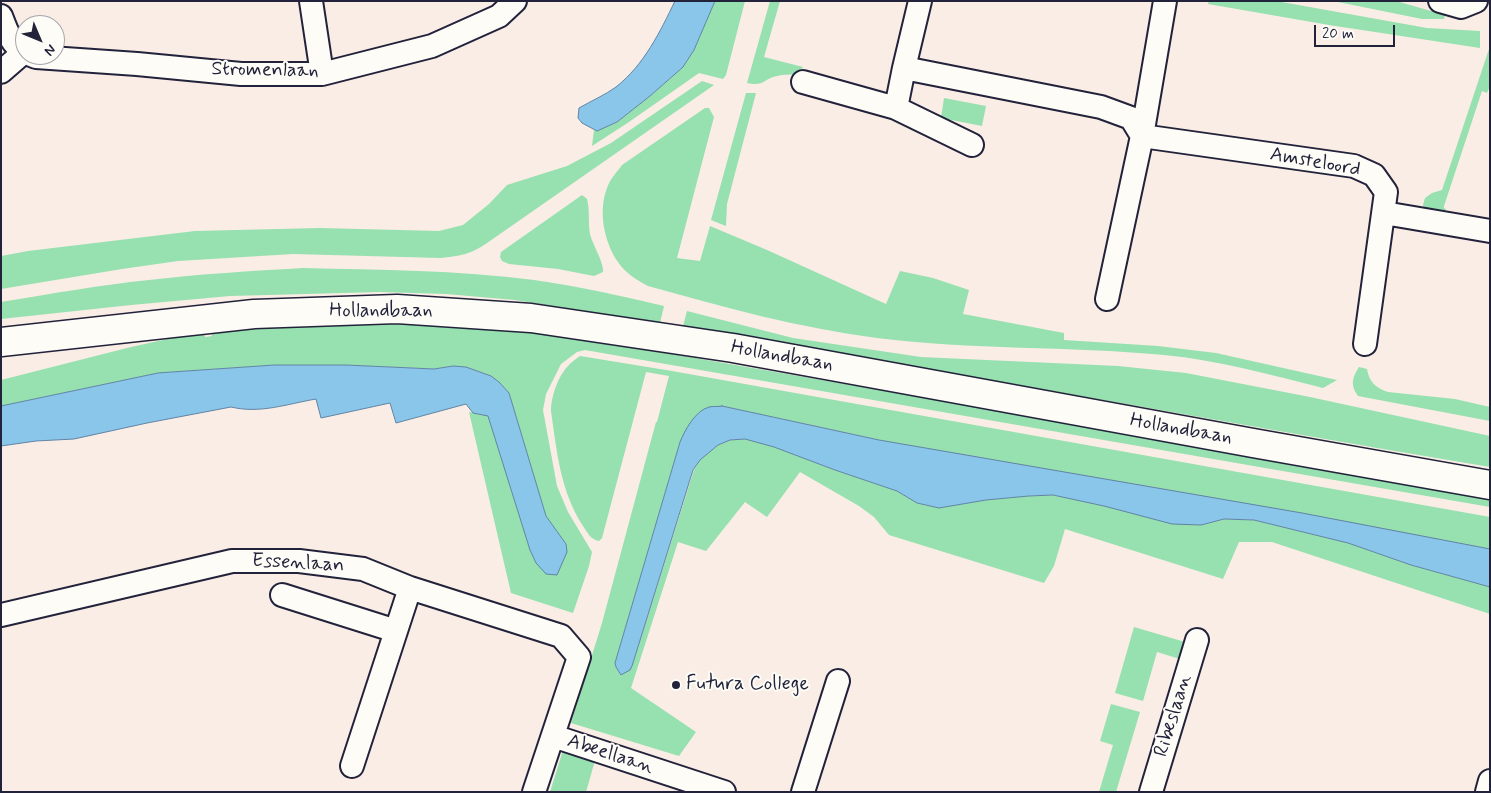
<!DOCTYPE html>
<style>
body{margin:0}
#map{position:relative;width:1491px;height:793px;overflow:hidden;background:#f9ede5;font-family:Mynerve,sans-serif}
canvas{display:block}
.frame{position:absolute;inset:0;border:2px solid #22223b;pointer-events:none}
.north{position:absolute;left:15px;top:15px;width:50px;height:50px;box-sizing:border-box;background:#fdfcf7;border:1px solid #a5a5ac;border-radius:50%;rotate:135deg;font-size:14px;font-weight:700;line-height:20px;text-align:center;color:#22223b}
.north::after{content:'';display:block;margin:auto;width:18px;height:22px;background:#22223b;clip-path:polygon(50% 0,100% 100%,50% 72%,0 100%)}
.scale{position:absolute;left:1314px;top:25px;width:81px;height:22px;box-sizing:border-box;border:2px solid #22223b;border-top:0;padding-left:6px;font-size:15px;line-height:18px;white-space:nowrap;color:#22223b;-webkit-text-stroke:4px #fdfcf7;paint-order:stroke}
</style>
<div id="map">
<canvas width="1491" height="793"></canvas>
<div class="frame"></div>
<div class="north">N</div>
<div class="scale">20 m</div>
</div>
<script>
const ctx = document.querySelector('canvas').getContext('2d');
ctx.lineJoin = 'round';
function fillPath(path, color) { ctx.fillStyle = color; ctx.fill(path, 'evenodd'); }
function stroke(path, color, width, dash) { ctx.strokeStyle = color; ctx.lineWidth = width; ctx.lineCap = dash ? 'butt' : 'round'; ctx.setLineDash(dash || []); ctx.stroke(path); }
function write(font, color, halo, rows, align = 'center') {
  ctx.font = font + ' Mynerve,sans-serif'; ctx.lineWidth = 4; ctx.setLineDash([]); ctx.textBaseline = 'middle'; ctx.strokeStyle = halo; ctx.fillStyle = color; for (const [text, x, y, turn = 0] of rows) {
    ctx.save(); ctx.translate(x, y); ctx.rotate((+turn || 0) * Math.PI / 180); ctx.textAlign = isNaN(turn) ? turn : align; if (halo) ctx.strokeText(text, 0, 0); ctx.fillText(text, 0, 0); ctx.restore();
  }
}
fillPath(new Path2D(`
 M715,1H745L726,75L723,79L699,73L629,122L592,146L594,130L597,131L617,122L650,96L683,67L694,50Z
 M770,1H780L764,57L803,67L797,74C791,75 783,74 777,76C763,79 764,87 747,83Z
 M1209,1H1276L1427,28L1480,31V48L1329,25L1208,4Z
 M1333,1H1396L1445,15L1444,19H1422Z
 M1490,46V86L1487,93L1482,91L1444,206V208L1446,209L1443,215L1424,210L1423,205L1425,198L1432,193L1442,190Z
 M702,81L714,85L487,243C471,254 461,256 441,258L293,254L178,261L122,269L1,289V256L28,251L195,231L320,228L439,231L463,225L489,204L507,185L567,166L611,143Z
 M746,93H756L727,204L726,226L711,220Z
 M944,98L986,106L982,126L941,118Z
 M705,108H709L714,117L677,258L700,261L710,226L767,250L886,304L900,271L933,278L969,290L963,314L1064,333V340L1158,346L1216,353L1337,380L1323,388C1271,375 1218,360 1164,355C1068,346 972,350 877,338C799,328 723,307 648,286C637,280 625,273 618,262C604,242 598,211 607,188C610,179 617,172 622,165Z
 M582,195L587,199C590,210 588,223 590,234C593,246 604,262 603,272L594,276L558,269L509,264L502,261L500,257L501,252Z
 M303,268C380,270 457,270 534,280C578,286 621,296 664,306L660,323L515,300L446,294L380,292L230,296L131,305L1,319V302C50,294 100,285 149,280C200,274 251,271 303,268Z
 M687,311L793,338L921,357L1118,366L1186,373L1310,397L1490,436V467C1220,422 952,372 683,326Z
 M399,321L530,331L603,342L1490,496V507L585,350L577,352L561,364L546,394L543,410L557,486L568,512L592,552L589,566L573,613L511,593L469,412L488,415L530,550L536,563L566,544L546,516L509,393L499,382L491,376L466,367L453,366L434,369L346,365H275L158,373L1,406V380L131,347L204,331L205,337L212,336L211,330L257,325Z
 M580,356L672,371L1490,517V549L879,440L722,406L680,442L615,663L616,667L621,675L632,666L694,470L700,460L718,445L730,440L745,439L774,447L835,470L897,491L917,503L939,508L986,500L1029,496L1053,495L1201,525L1224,519L1254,520L1348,543L1411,565L1490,587V614L1272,542H1239L1223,579L1065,529L1054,566L1044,583L889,535L874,517L859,506L800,472L767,517L745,502L706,551L678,542L631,688L696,732L679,756L571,723L602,623L656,422H657L669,376L646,372L602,538L599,541C591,540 587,532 583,526C560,490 557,452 551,411C551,397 558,376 568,366C571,362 576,359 580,356Z
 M1359,367L1367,369C1369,382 1376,388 1388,392L1455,399L1490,407V421L1358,396C1350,385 1352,378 1359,367Z
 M1134,627L1185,642L1180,659L1157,652L1143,701L1115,693Z
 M1111,704L1140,712L1116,792H1099L1113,745L1100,741Z
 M564,747L596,757L586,792H550Z`), '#97e0af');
const water = new Path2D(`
 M675,1H715L694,50L683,67L650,96L617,122L597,131L582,123L578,118L579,108C591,101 605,95 616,87C644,65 660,32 675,1Z
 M275,365H346L434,369L453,366L466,367L491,376L499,382L509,393L546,516L566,544L567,552L557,575L546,574L536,563L530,550L488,416L473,413L466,404L396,423L390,403L321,418L316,399C287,404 260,414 231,407L147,423L74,439L36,441L1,446V406L158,373Z
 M722,406L879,440L1302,513L1490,549V587L1411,565L1348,543L1254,520L1224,519L1201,525L1172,524L1104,506L1053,495L1029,496L986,500L939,508L917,503L897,491L835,470L774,447L745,439L730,440L718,445L700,460L693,470L632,666L630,670L621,675L616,667L615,663L680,442C685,430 695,411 709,407C713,406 718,407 722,406Z`);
fillPath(water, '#8ac5ea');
stroke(water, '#6084a4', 1);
const street = new Path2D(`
 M311,1L322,74
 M1440,1L1461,7L1476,1
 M1,16C7,32 11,44 25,53
 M31,55L36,57L137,64L241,74H322L432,46L499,16L515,1
 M904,68L1101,107L1131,118L1142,136L1354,166L1374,175L1386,192L1365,344
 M1,72L24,52
 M803,82L896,108L972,145
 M896,108L904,68L920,1
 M1384,213L1490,231
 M1107,299L1142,136L1165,1
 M282,595L396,631
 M1,615L232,561H299L363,569L410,588L561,636L579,657L534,792
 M553,736L724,792
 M352,766L410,588
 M803,792L838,681
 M1151,792L1197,640
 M1487,792L1490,781`);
const secondary = new Path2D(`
 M1,342L254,314L397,309L531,318L733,348L1253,443L1490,485`);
stroke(street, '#22223b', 26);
stroke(secondary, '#22223b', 31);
stroke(street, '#fdfcf7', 22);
stroke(secondary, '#fdfcf7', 28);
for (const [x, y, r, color] of [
 [676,685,5,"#22223b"]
]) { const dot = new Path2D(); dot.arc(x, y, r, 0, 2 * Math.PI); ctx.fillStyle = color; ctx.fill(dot); stroke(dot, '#fdfcf7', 2); }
write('20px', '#22223b', '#fdfcf7', [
 ["Stromenlaan",265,71,1],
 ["Amsteloord",1315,163,10],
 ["Hollandbaan",381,312],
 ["Hollandbaan",782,357,10],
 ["Hollandbaan",1181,430,10],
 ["Essenlaan",298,564,3],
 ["Ribeslaan",1174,716,-73],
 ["Abeellaan",610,755,18]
]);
write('20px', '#22223b', '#fdfcf7', [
 ["Futura College",686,685]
], 'left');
</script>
